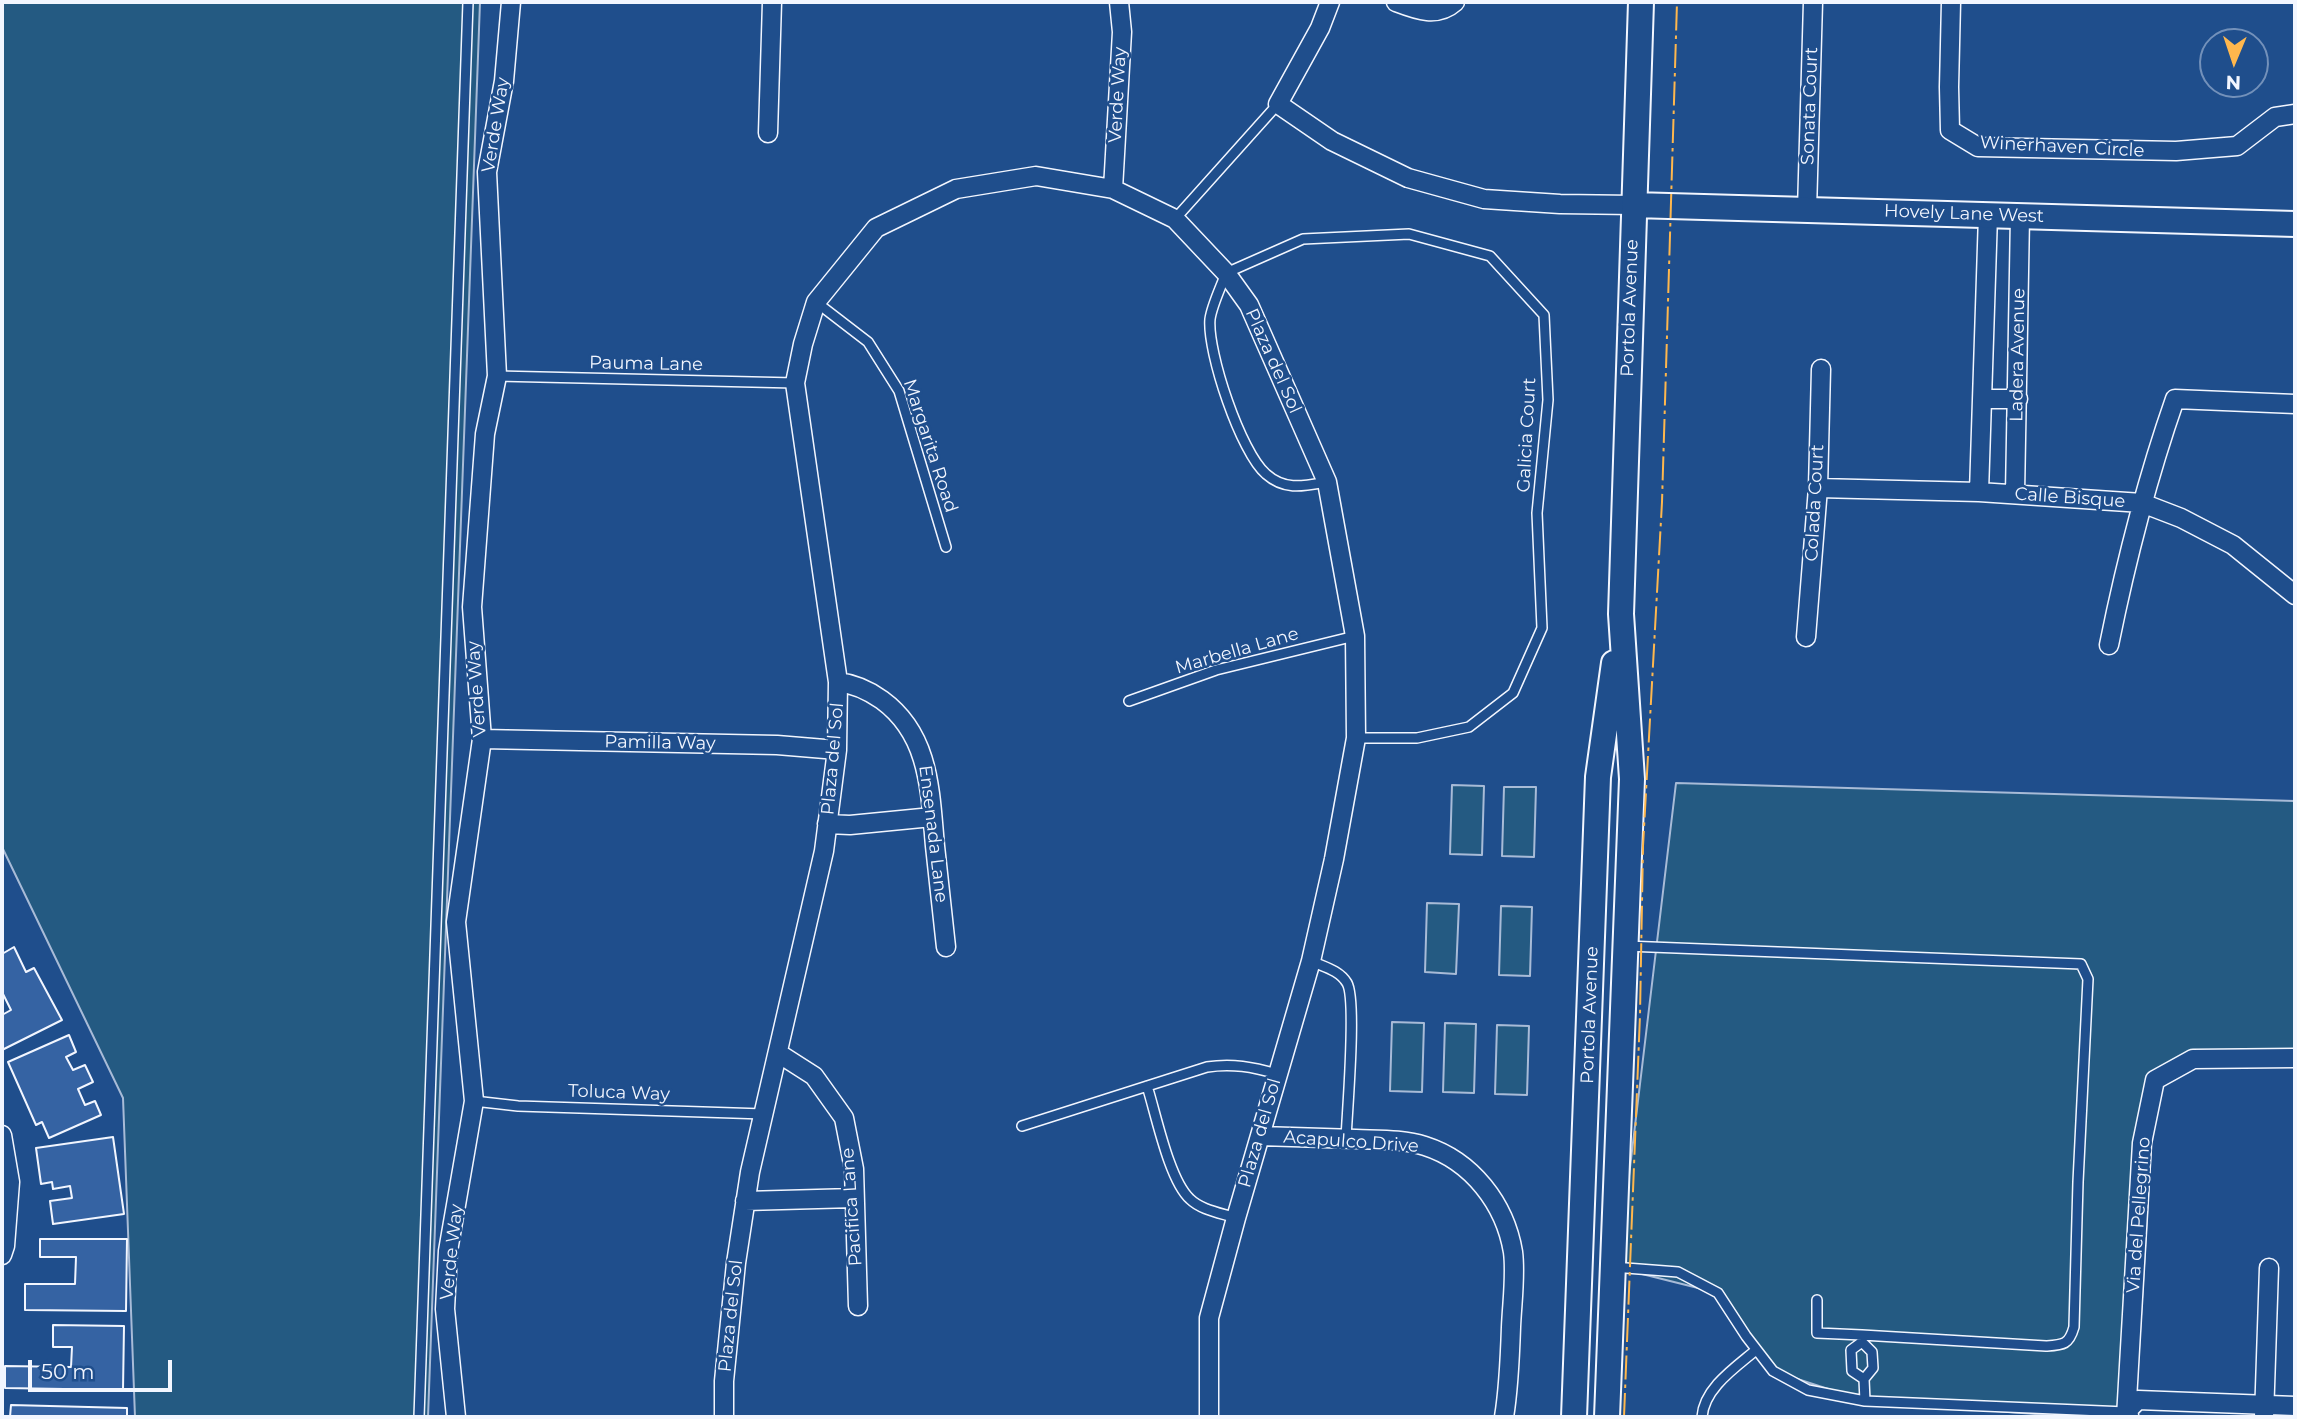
<!DOCTYPE html>
<style>
body{margin:0}
#map{position:relative;width:2297px;height:1419px;overflow:hidden;background:#1f4e8c;font-family:Montserrat,sans-serif}
canvas{display:block}
.frame{position:absolute;inset:0;border:4px solid #f2f6ff;pointer-events:none}
.north{position:absolute;left:2199px;top:28px;width:70px;height:70px;box-sizing:border-box;background:#1f4e8c;border:2px solid #7391ba;border-radius:50%;rotate:182deg;font-size:19px;font-weight:700;line-height:28px;text-align:center;color:#f2f6ff}
.north::after{content:'';display:block;margin:auto;width:24px;height:32px;background:#ffb74d;clip-path:polygon(50% 0,100% 100%,50% 72%,0 100%)}
.scale{position:absolute;left:28px;top:1360px;width:144px;height:32px;box-sizing:border-box;border:4px solid #f2f6ff;border-top:0;padding-left:9px;font-size:21px;line-height:24px;white-space:nowrap;color:#f2f6ff;-webkit-text-stroke:5px #1f4e8c;paint-order:stroke}
</style>
<div id="map">
<canvas width="2297" height="1419"></canvas>
<div class="frame"></div>
<div class="north">N</div>
<div class="scale">50 m</div>
</div>
<script>
const ctx = document.querySelector('canvas').getContext('2d');
ctx.lineJoin = 'round';
function fillPath(path, color) { ctx.fillStyle = color; ctx.fill(path, 'evenodd'); }
function stroke(path, color, width, dash) { ctx.strokeStyle = color; ctx.lineWidth = width; ctx.lineCap = dash ? 'butt' : 'round'; ctx.setLineDash(dash || []); ctx.stroke(path); }
function write(font, color, halo, rows, align = 'center') {
  ctx.font = font + ' Montserrat,sans-serif'; ctx.lineWidth = 5; ctx.setLineDash([]); ctx.textBaseline = 'middle'; ctx.strokeStyle = halo; ctx.fillStyle = color; for (const [text, x, y, turn = 0] of rows) {
    ctx.save(); ctx.translate(x, y); ctx.rotate((+turn || 0) * Math.PI / 180); ctx.textAlign = isNaN(turn) ? turn : align; if (halo) ctx.strokeText(text, 0, 0); ctx.fillText(text, 0, 0); ctx.restore();
  }
}
const green = new Path2D(`
 M2,2H480L428,1417H135L123,1098L2,847Z
 M1676,783L2295,801V1063L2193,1059L2155,1080L2135,1417H2074L1865,1401L1773,1371L1718,1293L1618,1268Z
 M1452,785L1484,786L1482,855L1450,854Z
 M1504,787H1536L1534,857L1502,856Z
 M1427,903L1459,904L1456,974L1425,972Z
 M1501,906L1532,907L1530,976L1499,975Z
 M1392,1022L1424,1023L1422,1092L1390,1091Z
 M1445,1023L1476,1024L1474,1093L1443,1092Z
 M1497,1025L1529,1026L1527,1095L1495,1094Z`);
fillPath(green, '#245a82');
stroke(green, '#a8bbd7', 2);
const building = new Path2D(`
 M14,947L26,972L34,968L62,1020L2,1050V1015L11,1010L2,992V954Z
 M69,1035L76,1052L66,1057L73,1070L85,1065L93,1082L78,1089L85,1105L95,1101L101,1115L49,1138L42,1122L36,1125L8,1062Z
 M113,1137L124,1214L53,1224L50,1201L72,1198L70,1186L53,1189L52,1182L41,1184L36,1148Z
 M40,1239H127L126,1311L25,1310V1284H75L76,1257H40Z
 M53,1325L124,1326L123,1390L5,1388V1366L71,1367L72,1347H53Z
 M11,1405L127,1408V1417H10Z`);
fillPath(building, '#3563a3');
stroke(building, '#f2f6ff', 2);
const lane = new Path2D(`
 M1175,219L1278,104
 M816,302L868,342L899,391L946,547
 M497,376L795,383
 M1327,482C1304,486 1285,491 1266,474C1241,453 1207,352 1210,319C1212,305 1221,287 1226,273L1303,239L1409,234L1490,256L1544,315L1548,400L1537,513L1542,628L1513,693L1469,727L1417,738H1356
 M1129,701L1216,670L1355,636
 M1626,946L2081,964L2088,979L2078,1182L2074,1327C2069,1345 2063,1345 2046,1346L1862,1335V1342
 M1311,961C1324,967 1339,970 1347,983C1357,1000 1347,1112 1346,1139
 M1147,1086C1156,1114 1169,1180 1190,1199C1201,1210 1221,1213 1236,1218
 M474,1101L518,1106L764,1114
 M1022,1126L1207,1067C1232,1063 1253,1067 1277,1074
 M1613,1267L1678,1272L1718,1293L1746,1336L1773,1371L1808,1390L1865,1401L2126,1412
 M1817,1300V1333L1862,1335
 M1864,1379L1852,1371L1851,1350L1862,1342L1872,1352L1873,1368L1864,1379L1865,1401
 M419,1417L468,2
 M1702,1417C1704,1388 1736,1367 1756,1350`);
const street = new Path2D(`
 M1330,2L1320,28L1278,104L1332,141L1408,178L1484,199L1560,204L1634,205
 M1396,2C1417,10 1437,18 1455,2
 M1951,2L1949,87L1950,130L1978,147L2176,151L2237,146L2275,117L2295,114
 M768,133L772,2
 M1113,189L1122,32L1119,2
 M1807,210L1813,2
 M1982,399H2018
 M1818,488L1979,492L2142,503L2181,518L2233,545L2295,595
 M1979,492L1988,215
 M2015,494L2020,216
 M1806,637L1818,488L1821,369
 M2109,645C2126,561 2147,479 2175,399L2295,404
 M838,682C855,684 868,690 882,700C930,735 930,791 935,846C939,880 942,913 946,947
 M482,739L777,745L837,750
 M827,824L850,825L932,817
 M778,1053L814,1076L844,1118L854,1169L858,1306
 M2,1135L10,1182L5,1246L2,1255
 M1260,1136C1292,1137 1324,1138 1356,1139C1379,1140 1403,1139 1425,1146C1472,1161 1505,1204 1513,1252C1516,1275 1512,1303 1511,1327C1510,1357 1509,1387 1504,1417
 M745,1201L854,1198
 M2129,1415L2126,1412L2138,1400L2295,1406
 M456,1417L445,1309L448,1251L474,1101L456,922L482,739L472,607L485,434L497,376L487,172L504,81L511,2
 M724,1417V1381L736,1263L750,1172L824,851L837,750L838,682L795,383L803,344L816,302L876,228L956,189L1036,176L1113,189L1175,219L1226,273L1249,305L1327,482L1355,636L1356,738L1334,859L1311,961L1236,1218L1209,1318V1417
 M2126,1417L2142,1143L2155,1080L2193,1059L2295,1058
 M2264,1417L2269,1268`);
const secondary = new Path2D(`
 M1634,205L2295,224
 M1574,1417L1598,777L1614,663
 M1607,1417L1632,779L1621,614L1641,2`);
stroke(lane, '#f2f6ff', 12);
stroke(street, '#f2f6ff', 21);
stroke(secondary, '#f2f6ff', 28);
stroke(lane, '#1f4e8c', 9);
stroke(street, '#1f4e8c', 18);
stroke(secondary, '#1f4e8c', 24);
stroke(new Path2D(`
 M1624,1417L1640,1015L1643,846L1662,502L1677,2`), '#ffb74d', 2, [24, 5, 3.5, 5]);
write('18px', '#f2f6ff', '#1f4e8c', [
 ["Verde Way",1118,95,-87],
 ["Sonata Court",1810,106,-88],
 ["Verde Way",496,125,-81],
 ["Winerhaven Circle",2062,147,3],
 ["Hovely Lane West",1964,214,2],
 ["Portola Avenue",1630,308,-88],
 ["Ladera Avenue",2018,355,-89],
 ["Plaza del Sol",1273,361,66],
 ["Pauma Lane",646,364,1],
 ["Galicia Court",1527,435,-87],
 ["Margarita Road",930,446,72],
 ["Calle Bisque",2070,498,4],
 ["Colada Court",1815,503,-87],
 ["Marbella Lane",1237,651,-16],
 ["Verde Way",477,689,-94],
 ["Pamilla Way",660,743,1],
 ["Plaza del Sol",833,759,-85],
 ["Ensenada Lane",933,834,83],
 ["Portola Avenue",1590,1015,-88],
 ["Toluca Way",619,1093,2],
 ["Plaza del Sol",1260,1133,-74],
 ["Acapulco Drive",1351,1142,4],
 ["Pacifica Lane",852,1207,-94],
 ["Via del Pellegrino",2139,1215,-86],
 ["Verde Way",452,1252,-84],
 ["Plaza del Sol",731,1316,-84]
]);
</script>
